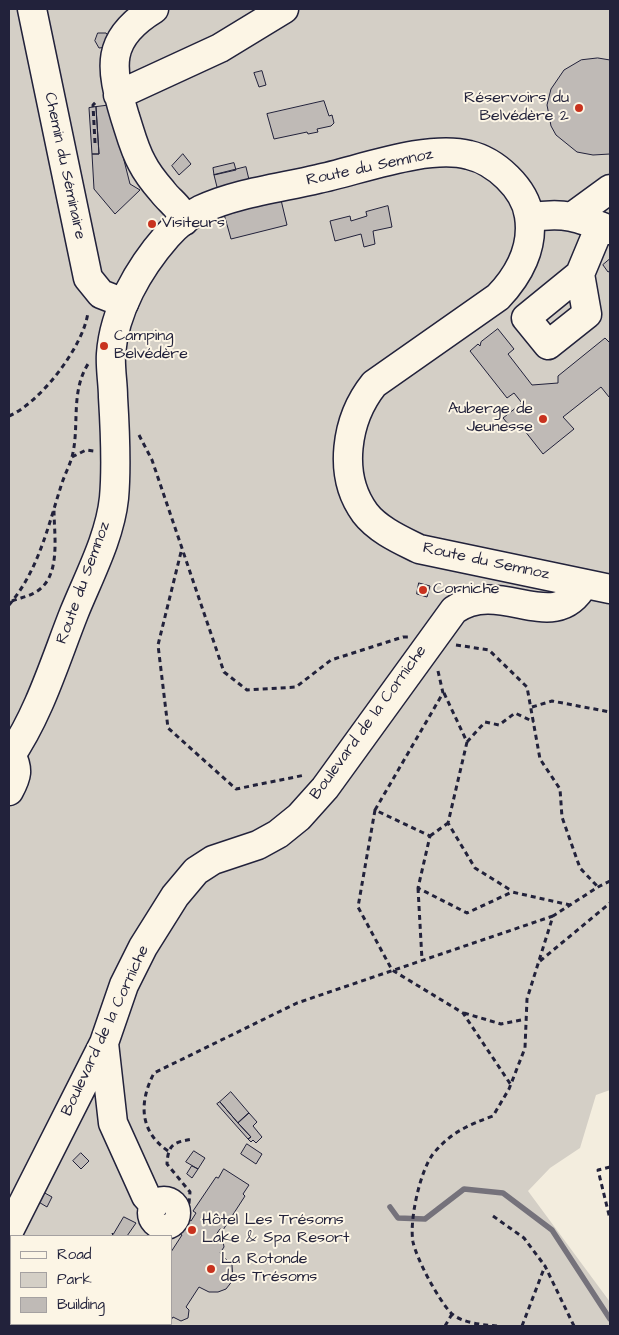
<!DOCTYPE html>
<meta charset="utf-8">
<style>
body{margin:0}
#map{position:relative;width:619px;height:1335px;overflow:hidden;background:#f3edde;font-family:"Architects Daughter",sans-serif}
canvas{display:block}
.frame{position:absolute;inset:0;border:10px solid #22223b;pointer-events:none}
.legend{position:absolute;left:10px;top:1235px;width:162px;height:90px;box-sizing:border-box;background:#fcf5e5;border:1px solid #a5a1a1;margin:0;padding:6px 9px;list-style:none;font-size:15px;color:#22223b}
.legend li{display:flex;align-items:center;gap:10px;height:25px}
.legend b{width:25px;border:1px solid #a5a1a1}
</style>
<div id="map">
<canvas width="619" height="1335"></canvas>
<div class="frame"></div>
<ul class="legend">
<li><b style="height:6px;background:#fcf5e5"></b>Road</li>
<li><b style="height:14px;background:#d4cfc6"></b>Park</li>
<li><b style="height:14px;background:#bfbab6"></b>Building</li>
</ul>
</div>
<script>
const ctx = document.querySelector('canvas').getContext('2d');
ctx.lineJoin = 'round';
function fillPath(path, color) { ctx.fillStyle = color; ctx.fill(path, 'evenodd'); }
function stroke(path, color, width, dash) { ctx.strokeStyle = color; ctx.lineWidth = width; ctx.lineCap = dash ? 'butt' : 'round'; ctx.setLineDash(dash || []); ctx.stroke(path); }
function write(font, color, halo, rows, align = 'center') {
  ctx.font = font + ' "Architects Daughter",sans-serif'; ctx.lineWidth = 4; ctx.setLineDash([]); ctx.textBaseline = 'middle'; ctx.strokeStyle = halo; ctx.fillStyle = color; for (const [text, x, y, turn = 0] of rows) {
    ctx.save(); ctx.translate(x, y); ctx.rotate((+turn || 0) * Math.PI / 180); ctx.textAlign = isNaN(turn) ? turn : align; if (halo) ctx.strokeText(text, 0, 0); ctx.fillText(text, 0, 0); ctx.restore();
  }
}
fillPath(new Path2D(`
 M9,9H610V1090L596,1095L580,1148L550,1168L528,1191L610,1302V1326H9ZM11,1236H171V1324H11Z`), '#d4cfc6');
stroke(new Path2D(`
 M390,1207L398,1218L425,1219L464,1189L503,1193L552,1230L610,1319`), '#75727b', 5.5);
const building = new Path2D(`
 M98,33H106L111,39L108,47L99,48L95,41Z
 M598,58L610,60V154L593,155L577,152L556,135L551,126L547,105L551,89L564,70L581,60Z
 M262,71L266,85L259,87L254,73Z
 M324,101L329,116L332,115L334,123L331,126L317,129L318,132L308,134L307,132L274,139L267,114Z
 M112,105V113L130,184L140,190L115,214L94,189L92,154H99L96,107Z
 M96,107L99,154H92L89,108Z
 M183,154L191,164L179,175L172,166Z
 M234,163L236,170L214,175L213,168Z
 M246,167L250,184L218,191L214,175Z
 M281,200L287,225L231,239L224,214Z
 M388,206L392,227L373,231L375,244L364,247L361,234L335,241L330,221L350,216L351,221L367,216L366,212Z
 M610,259V271L608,272L603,265Z
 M498,329L514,349L508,354L532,385L558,383V376L605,338L610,343V396L609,397L601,387L563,417L574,429L543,454L521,426L514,431L503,418L522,403L514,393L507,398L470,351L478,344L480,346L481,342Z
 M419,583L430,586L427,597L417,594Z
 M231,1092L249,1113L238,1123L220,1102Z
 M220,1102L238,1123L251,1137L248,1139L217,1104Z
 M249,1113L257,1122L253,1126L262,1137L256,1143L253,1140L251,1142L248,1139L251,1137L238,1123Z
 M247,1144L262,1154L256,1164L241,1154Z
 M194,1151L205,1158L198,1169L186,1162Z
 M81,1153L89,1161L81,1169L73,1161Z
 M192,1166L198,1169L192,1178L187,1174Z
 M224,1169L249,1185L243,1194L245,1196L223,1230L220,1229L215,1236L223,1241L224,1247L220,1253L232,1265L233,1280L226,1289L218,1292H209L199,1287L186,1307L189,1310L188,1318L181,1321L173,1317L171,1320V1252L182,1235L179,1233L188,1219L191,1221L196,1213L193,1211L216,1177L218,1178Z
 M43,1192L52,1197L47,1207L37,1201Z
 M124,1217L136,1223L127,1236H113L112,1233L113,1234Z
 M90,1324H117L120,1326H93Z
 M125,1324H169L167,1326H124Z`);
fillPath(building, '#bfbab6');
stroke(building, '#22223b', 1);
const minor = new Path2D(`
 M32,9L88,278L101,294L124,303
 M154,9C105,39 110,67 125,117C130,132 134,149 142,163C147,173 155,183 162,191C170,202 181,207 184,221
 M118,95L220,48L284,9
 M573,216L610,189
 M530,218C563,211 580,218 610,230
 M580,274L526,318L548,345L587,314L580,274L600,226
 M9,791C17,776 19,770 11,754
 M104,1043L113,1123L146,1196L154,1205
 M152 1213a12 12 0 1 1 24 0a12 12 0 1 1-24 0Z
 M9,1231L104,1043L124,985L143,947L175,896L196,871L213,860L258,845L278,834L299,817L325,788L454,610C502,577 554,638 584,584`);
const major = new Path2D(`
 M9,758C39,715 55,661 74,613C89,576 110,537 114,498C117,465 115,429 113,397C113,383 110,368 111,354C114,311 139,268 167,236C176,226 188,216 200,210C236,193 280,188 318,179C360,170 428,144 469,155C495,161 525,188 529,216C534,247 519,275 498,297L374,384C346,419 337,475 365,513C378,530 401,540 419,549L610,589`);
stroke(minor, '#22223b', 31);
stroke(major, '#22223b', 31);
stroke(new Path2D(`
 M95,143L93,105L96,102
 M9,416C40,403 84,346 88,312
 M139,435L152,460L224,672L247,690L296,687L331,660L403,637H408
 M72,457L86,450L94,451
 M181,552L158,645L168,728L236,789L305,775
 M12,601C19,598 27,597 34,593C62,579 54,536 54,510
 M9,605C38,571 48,527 61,486C64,476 69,467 72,457C80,426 70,393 88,364
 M456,645L489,650L527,687L540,759L560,789L562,817L580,868L598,887
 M438,671L443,693L375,810L430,836L418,888L467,913L512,892L570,905
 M444,693L467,742L448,823L475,868L512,891
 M532,707L552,701L610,712
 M467,742L485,722L499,725L515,713L534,722
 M375,810L358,907L392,970L463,1013L511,1085
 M430,836L448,823
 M418,888L422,960
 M540,961L610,903
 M464,1013L501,1024L526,1019
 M168,1151C139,1131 139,1102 154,1073L297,1003L553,916
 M610,1167L598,1170L610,1219
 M175,1215L189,1203L190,1192L167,1164C168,1144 174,1142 193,1139
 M493,1216L524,1238L545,1266
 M445,1326L452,1314
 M497,1326C484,1325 461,1323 451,1313C438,1299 417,1260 413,1242C409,1221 420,1171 433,1154C450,1133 468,1125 493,1116L509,1089L525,1048L527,999L553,916L598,887L610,881
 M522,1326L545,1266L574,1326`), '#22223b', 3, [5, 4]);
stroke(minor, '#fcf5e5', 28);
stroke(major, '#fcf5e5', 28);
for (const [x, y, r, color] of [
 [579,108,5,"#c8321e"],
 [152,224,5,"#c8321e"],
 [104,346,5,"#c8321e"],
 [543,419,5,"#c8321e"],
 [423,590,5,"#c8321e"],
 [192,1230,5,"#c8321e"],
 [211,1269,5,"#c8321e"]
]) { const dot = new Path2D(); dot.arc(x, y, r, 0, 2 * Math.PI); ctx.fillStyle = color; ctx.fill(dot); stroke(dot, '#fcf5e5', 2); }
write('16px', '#22223b', '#fcf5e5', [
 ["Réservoirs du",569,99,"right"],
 ["Belvédère 2",569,117,"right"],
 ["Visiteurs",162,224],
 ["Camping",114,337],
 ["Belvédère",114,355],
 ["Auberge de",533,410,"right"],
 ["Jeunesse",533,428,"right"],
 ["Corniche",433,590],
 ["Hôtel Les Trésoms",202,1221],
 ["Lake & Spa Resort",202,1239],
 ["La Rotonde",221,1260],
 ["des Trésoms",221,1278]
], 'left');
write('16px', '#22223b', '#fcf5e5', [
 ["Chemin du Séminaire",64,166,78],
 ["Route du Semnoz",370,168,-12],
 ["Route du Semnoz",486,562,12],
 ["Route du Semnoz",84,583,-70],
 ["Boulevard de la Corniche",369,723,-54],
 ["Boulevard de la Corniche",106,1031,-65]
]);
</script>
